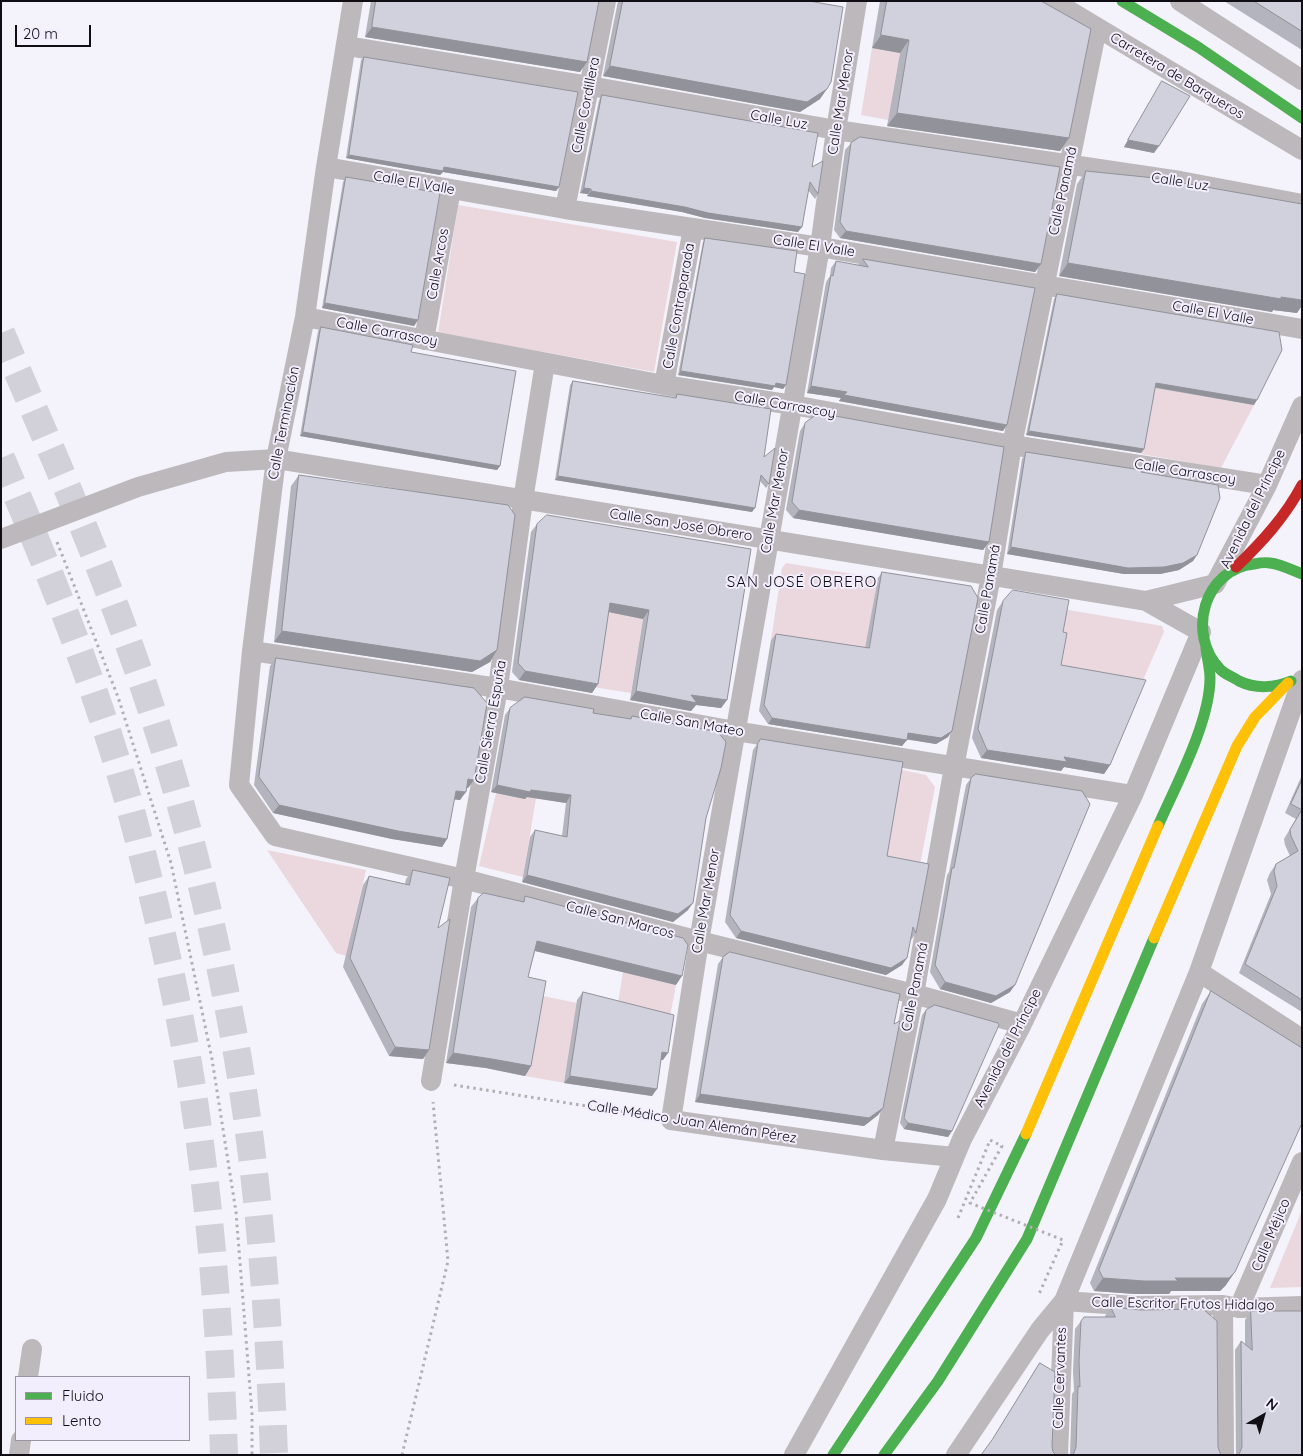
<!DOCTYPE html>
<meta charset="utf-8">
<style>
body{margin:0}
#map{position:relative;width:1303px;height:1456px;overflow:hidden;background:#f4f2fa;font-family:Quicksand,sans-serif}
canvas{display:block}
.frame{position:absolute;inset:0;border:2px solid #100d15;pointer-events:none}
.legend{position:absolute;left:15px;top:1376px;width:175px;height:65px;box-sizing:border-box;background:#f3eefd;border:1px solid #9894a0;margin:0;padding:6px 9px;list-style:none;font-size:15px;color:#100d15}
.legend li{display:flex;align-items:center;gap:10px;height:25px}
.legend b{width:25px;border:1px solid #9894a0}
.north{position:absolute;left:1238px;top:1391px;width:50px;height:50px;-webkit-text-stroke:4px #f3eefd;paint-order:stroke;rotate:38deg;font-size:14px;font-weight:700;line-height:20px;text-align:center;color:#100d15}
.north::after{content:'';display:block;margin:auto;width:18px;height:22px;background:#100d15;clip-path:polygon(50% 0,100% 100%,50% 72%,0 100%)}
.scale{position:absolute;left:15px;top:25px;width:76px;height:22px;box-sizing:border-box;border:2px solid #100d15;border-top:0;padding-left:6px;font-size:15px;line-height:18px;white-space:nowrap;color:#100d15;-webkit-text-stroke:4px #f3eefd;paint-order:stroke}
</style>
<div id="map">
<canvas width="1303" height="1456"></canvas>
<div class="frame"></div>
<ul class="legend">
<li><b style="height:6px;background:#4caf50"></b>Fluido</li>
<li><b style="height:6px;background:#ffc107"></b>Lento</li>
</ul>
<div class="north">N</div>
<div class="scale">20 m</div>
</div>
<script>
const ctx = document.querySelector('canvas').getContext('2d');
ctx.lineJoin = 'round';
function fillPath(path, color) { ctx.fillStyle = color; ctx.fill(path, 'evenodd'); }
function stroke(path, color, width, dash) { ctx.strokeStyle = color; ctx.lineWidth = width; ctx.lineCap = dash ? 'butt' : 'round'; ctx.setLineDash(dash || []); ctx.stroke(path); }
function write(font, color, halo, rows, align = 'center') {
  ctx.font = font + ' Quicksand,sans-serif'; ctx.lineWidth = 4; ctx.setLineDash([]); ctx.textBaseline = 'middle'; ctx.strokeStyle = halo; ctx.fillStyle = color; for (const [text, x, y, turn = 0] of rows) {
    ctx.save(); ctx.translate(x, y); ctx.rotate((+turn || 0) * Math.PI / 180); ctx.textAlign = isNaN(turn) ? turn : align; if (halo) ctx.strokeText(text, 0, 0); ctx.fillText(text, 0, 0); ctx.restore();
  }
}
fillPath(new Path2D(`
 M872,48L900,53L888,120L861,115Z
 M458,205L677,242L654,372L438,333Z
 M1153,387L1254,405L1221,468L1141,454Z
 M786,563L878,578L864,655L771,640L782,568Z
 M1063,609L1162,626L1164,632L1139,689L1055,674Z
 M604,611L643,618L631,693L593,687Z
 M898,769L926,775L935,787L919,870L882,863Z
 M496,793L536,798L523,877L479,866Z
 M267,850L366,870L346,956L336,953Z
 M623,972L676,985L669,1022L617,1010Z
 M538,995L577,1003L565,1083L525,1076Z
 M1302,1210V1287L1270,1288Z`), '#ead8de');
stroke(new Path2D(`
 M1,333C54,457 109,580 151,708C189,822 217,941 238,1059C260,1190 269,1323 274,1455
 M1,458C50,572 97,688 130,807C153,893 174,981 189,1069C210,1197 220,1326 224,1455`), '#d2d0d8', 28, [28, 14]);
stroke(new Path2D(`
 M57,542L118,697L171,863L212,1059L236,1212L252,1414V1455
 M454,1085L650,1116
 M402,1455L448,1261L433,1102`), '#b2afb3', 3, [2.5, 4]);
stroke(new Path2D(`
 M353,1L326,167L305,317L276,459L252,651L239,785L275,836L464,879L699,941L914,994L1022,1024
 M857,1L836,130L820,247L699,941L671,1120L883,1150L954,1157
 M1053,1L1302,150
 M1180,1L1302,80
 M347,46L590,86L836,130L1180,181L1302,204
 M326,167L565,209L820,247L1302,329
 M565,209L606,1
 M305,317L664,385L793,405L1012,445L1267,485
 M424,340L451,189
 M664,385L693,228
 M1,539L138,487L226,462L276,459L1146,601L1201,632L1133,795L1022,1024L962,1139L937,1199L794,1455
 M1146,601L1215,584L1267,485L1302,406
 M252,651L498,688L735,731L1133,795
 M1199,972L1302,1039
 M431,1081L464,879L498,688L523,500L545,363
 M883,1150L914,994L954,767L991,576L1012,445L1097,28
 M1223,1305L1224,1455
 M1239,1308L1302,1162
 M28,1377L32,1349
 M19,1455L21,1440
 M956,1455L1040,1330L1064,1301L1199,972L1302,680
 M1058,1455L1064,1301L1135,1306L1223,1305L1239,1308L1302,1306`), '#bcb8bc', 20);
stroke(new Path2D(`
 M1122,1L1198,47L1302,118
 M1291,681C1275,688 1255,689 1239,681C1233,677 1224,674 1220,669C1186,634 1204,569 1254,564C1259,563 1265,562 1270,563C1280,564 1292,570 1302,574
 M1158,826C1176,785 1210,722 1210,678C1210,668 1207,658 1206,648
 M833,1455L976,1238L1026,1134
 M884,1455L938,1381L1027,1239L1154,938`), '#4caf50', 11);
stroke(new Path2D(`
 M1154,938L1237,746L1255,717L1288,683
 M1026,1134L1158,826`), '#ffc107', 11);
stroke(new Path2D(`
 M1236,567C1262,542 1285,517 1302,485`), '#c62828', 11);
stroke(new Path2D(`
 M958,1218L990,1140L1002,1146L970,1203L1063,1240L1039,1294`), '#b2afb3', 3, [2.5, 4]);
fillPath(new Path2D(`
 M371,1H599L580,72L365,37Z
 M618,1H809L820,99L800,112L603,76Z
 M880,1H1041L1069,138L1060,151L887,126L900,53L872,48Z
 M1224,1H1302V50Z
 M364,57L559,187L556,191L443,172L440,175L346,158L361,60Z
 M1162,81L1154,153L1124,147L1158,88Z
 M602,95L812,167L818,194L815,199L808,190L798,232L705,218L682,212L587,196L588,194L580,193L599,100Z
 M851,143L1041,264L1035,272L840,238L834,230L845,150Z
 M1086,171L1297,313L1273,310L1272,312L1059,276L1077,184Z
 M346,177L418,320L414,326L322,308L343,182Z
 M705,238L794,272L786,385L783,389L774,387L772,390L678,375L703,242Z
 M863,259L1003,431L839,401L841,398L807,393L826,282L830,276L831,268L836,261L858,265Z
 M1057,294L1254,405L1155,388L1144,449L1141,453L1026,435L1054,299Z
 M321,327L411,352L500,466L497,470L300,436L318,331Z
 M573,381L675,398L677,394L764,457L769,484L766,488L760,481L752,512L555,480L570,385Z
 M805,423L989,542L983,550L793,518L786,510L800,431Z
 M1026,452L1141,472L1197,555L1193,561L1179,570L1160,574H1124L1007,554L1022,459Z
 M299,475L497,650L490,662L472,672L274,642L291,486Z
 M537,524L751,549L727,700L721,708L696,705L691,711L630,700L643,619L608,612L598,684L592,693L519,680L512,672L531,532Z
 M882,572L948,737L936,744L907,739L902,746L768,724L759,711L771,640L776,634L865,648L878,578Z
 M1003,601L1063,632L1061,665L1110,765L1104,774L1064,767L1061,771L981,758L972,738L997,610Z
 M276,658L474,780L468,788H467L460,800L454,799L447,839L442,847L392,839L273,813L254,785L270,666Z
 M510,708L593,713L630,719L632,716L706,818L688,910L673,922L522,882L530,837L535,830L562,836L566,803L527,797L525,799L491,792L505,715Z
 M758,743L887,856L916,933L911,940L910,939L907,958L902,965L886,975L736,938L725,922L753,750Z
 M1302,775V1012L1239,973L1271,894L1267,880L1270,873L1276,864L1290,856L1285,845L1284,839L1296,819L1285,813Z
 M971,778L1010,992L991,1003L940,989L930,972L947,875L949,872L966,785Z
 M413,870L438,928L429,1050L423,1059L389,1056L343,967L363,885L369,876L405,884L406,879Z
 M525,896L676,985L535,951L528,977L531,1066L525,1076L486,1068L446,1063L471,907L478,898L521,902Z
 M723,957L894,1024L883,1108L878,1115L864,1126L695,1102L718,964Z
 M1211,991L1226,1285L1220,1291H1171L1169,1294H1135L1094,1291L1090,1283L1202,1004Z
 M583,992L663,1060H661L652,1096L564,1083L577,1000Z
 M926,1010L952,1131L948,1137L904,1129L900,1123L922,1015Z
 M1111,1307L1218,1447L1220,1453L1222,1455H1070L1072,1394L1074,1391L1073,1371L1075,1329L1081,1321L1105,1317V1316Z
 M1251,1311L1302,1455H1236L1235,1350L1241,1341L1245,1345V1320Z
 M1040,1363L1053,1452L989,1445L1034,1372Z`), '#b3b4bd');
fillPath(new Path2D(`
 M372,27L587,62L580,72L365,37Z
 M881,35L909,40L900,53L872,48Z
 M610,66L827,89L820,99L800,112L603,76Z
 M897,113L1069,138L1060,151L887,126Z
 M1128,140L1159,146L1154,153L1124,147Z
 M349,155L444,167L559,187L556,191L443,172L440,175L346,158Z
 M584,188L591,189L588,194L580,193Z
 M591,191L685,207L802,227L798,232L705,218L682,212L587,196Z
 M846,231L1041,264L1035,272L840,238Z
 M1068,263L1302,300V306L1297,313L1273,310L1272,312L1059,276Z
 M325,303L418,320L414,326L322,308Z
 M681,371L776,383L786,385L783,389L774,387L772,390L678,375Z
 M1156,383L1257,400L1254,405L1153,387Z
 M811,386L847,392L1007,425L1003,431L839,401L841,398L807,393Z
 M1029,431L1144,449L1141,453L1026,435Z
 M303,432L500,466L497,470L300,436Z
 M558,476L755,508L752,512L555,480Z
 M799,510L989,542L983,550L793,518Z
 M1011,547L1197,555L1193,561L1179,570L1160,574H1124L1007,554Z
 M610,603L649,610L643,619L604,611Z
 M282,631L497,650L490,662L472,672L274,642Z
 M525,671L598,684L592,693L519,680Z
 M636,691L691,695L727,700L721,708L696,705L691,711L630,700Z
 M772,718L907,740L902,746L768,724Z
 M952,731L948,737L936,744L904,739L908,733Z
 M987,750L1064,757L1110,765L1104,774L1064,767L1061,771L981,758Z
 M468,779L474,780L468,788L463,787Z
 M497,785L531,790L571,795L566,803L527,797L525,799L491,792Z
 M456,791L466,792L460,800L450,799Z
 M279,805L447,839L442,847L392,839L273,813Z
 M527,875L693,903L688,910L673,922L522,882Z
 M741,931L907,958L902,965L886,975L736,938Z
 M537,941L682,976L676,985L531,950Z
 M945,982L1015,985L1010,992L991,1003L940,989Z
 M395,1047L429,1050L423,1059L389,1056Z
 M662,1052L668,1053L663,1060L656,1059Z
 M453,1053L492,1059L531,1066L525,1076L486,1068L446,1063Z
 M570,1076L657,1089L652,1096L564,1083Z
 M700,1094L883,1108L878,1115L864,1126L695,1102Z
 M908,1123L952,1131L948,1137L904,1129Z
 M1235,1272L1226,1285L1220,1291H1171L1169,1294H1135L1094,1291L1103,1278H1175Z`), '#92929a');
const building = new Path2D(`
 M376,1H599L587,62L372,27Z
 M623,1H809L843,7L831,82L827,89L807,102L610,66Z
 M887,1H1041L1091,29L1069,138L897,113L909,40L881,35Z
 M1254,1H1302V31Z
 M364,57L578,92L559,187L444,167L443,171L349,155Z
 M1162,81L1190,96L1159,146L1128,140Z
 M602,95L818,133L812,167L823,161L818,194L810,182L802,227L708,213L685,207L591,191V189L584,188Z
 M860,137L1060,167L1041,264L846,231L840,222L851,143Z
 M1086,171L1155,178L1302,204V300L1281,297V299L1068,263Z
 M346,177L440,193L418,320L325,303Z
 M705,238L797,251L794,272L805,274L786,385L776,383L775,386L681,371Z
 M863,259L1035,288L1007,425L844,395L847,392L811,386L831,275L833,276L836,261L868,267Z
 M1057,294L1279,332L1282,350L1257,400L1156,383L1144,449L1029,431Z
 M321,327L413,345L411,352L516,371L500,466L303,432Z
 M573,381L676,398L677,394L771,409L764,457L775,448L769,484L761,475L755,508L558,476Z
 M819,413L1004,447L989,542L799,510L792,502L805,423Z
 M1026,452L1141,470V472L1218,485L1220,498L1197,555L1183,563L1164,567L1128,568L1011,547Z
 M299,475L508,505L515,515L497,650L480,661L282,631Z
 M547,515L751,549L727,700L691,695L697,703L636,691L649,610L610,603L598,684L525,671L518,663L537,524Z
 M882,572L971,586L978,598L952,731L941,738L908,733L907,740L772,718L764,705L776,634L869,648Z
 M1013,590L1069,600L1063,632L1067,633L1061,665L1146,680L1110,765L1064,757L1067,762L987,750L978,729L1003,601Z
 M276,658L474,688L487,703L474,780L468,779L466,792L456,791L447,839L398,831L279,805L259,777Z
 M525,697L594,709L593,713L631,719L632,716L718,732L726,742L721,768L706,818L693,903L678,914L527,875L535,830L567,837L571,795L531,790L530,792L497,785L510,708Z
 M761,739L903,762L887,856L929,864L916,933L913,927L907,958L891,968L741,931L730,915L758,743Z
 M976,774L1082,791L1090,804L1015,985L996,996L945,982L935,965L952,868H954L971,778Z
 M1302,780V810L1291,804Z
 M1302,810V1000L1245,964L1277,886L1274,871L1276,864L1298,851L1291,836L1290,830Z
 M413,870L450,878L438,928L450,919L429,1050L395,1047L350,958L369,876L409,885Z
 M484,893L524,902L525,896L683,938L688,945L682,976L537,941L528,977L546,981L531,1066L492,1059L453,1053L478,898Z
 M730,952L900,994L894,1024L900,1021L883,1108L869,1118L700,1094L723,957Z
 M1211,991L1302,1048V1123L1235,1272L1229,1278H1175L1178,1281H1144L1103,1278L1099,1270Z
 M583,992L674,1015L668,1053L662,1052L657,1089L570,1076Z
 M935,1005L998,1023L999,1025L952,1131L908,1123L904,1118L926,1010Z
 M1111,1307L1141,1310L1203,1309L1217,1321L1218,1447L1220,1453L1222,1455H1072L1074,1453L1076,1447L1078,1386L1080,1387L1079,1362L1081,1321L1084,1317H1115Z
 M1251,1311H1302V1455H1238L1240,1452L1242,1447L1241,1341L1252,1350Z
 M1040,1363L1055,1372L1052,1446L1053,1452L1056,1455H981L992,1440Z`);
fillPath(building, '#d0d1dc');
stroke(building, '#92929a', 1);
write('14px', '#100d15', '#f3eefd', [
 ["Carretera de Barqueros",1177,76,31],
 ["Calle Mar Menor",841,102,-81],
 ["Calle Cordillera",586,105,-79],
 ["Calle Luz",779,120,10],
 ["Calle Luz",1180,182,9],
 ["Calle El Valle",414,183,10],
 ["Calle Panamá",1063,191,-78],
 ["Calle El Valle",814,246,9],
 ["Calle Arcos",438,264,-80],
 ["Calle Contraparada",679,306,-80],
 ["Calle El Valle",1213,313,10],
 ["Calle Carrascoy",387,332,11],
 ["Calle Carrascoy",785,405,10],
 ["Calle Terminación",284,423,-79],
 ["Calle Carrascoy",1185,472,9],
 ["Calle Mar Menor",775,501,-80],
 ["Avenida del Príncipe",1253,509,-64],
 ["Calle San José Obrero",681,525,9],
 ["Calle Panamá",988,589,-80],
 ["Calle Sierra Espuña",491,722,-80],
 ["Calle San Mateo",692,723,10],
 ["Calle Mar Menor",706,901,-80],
 ["Calle San Marcos",620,920,15],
 ["Calle Panamá",915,987,-79],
 ["Avenida del Príncipe",1008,1048,-63],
 ["Calle Médico Juan Alemán Pérez",692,1122,9],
 ["Calle Méjico",1271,1235,-67],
 ["Calle Escritor Frutos Hidalgo",1183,1304,1],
 ["Calle Cervantes",1060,1378,-88]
]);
ctx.letterSpacing = '1px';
write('15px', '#100d15', '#f3eefd', [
 ["SAN JOSÉ OBRERO",802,582]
]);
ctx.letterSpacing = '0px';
</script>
